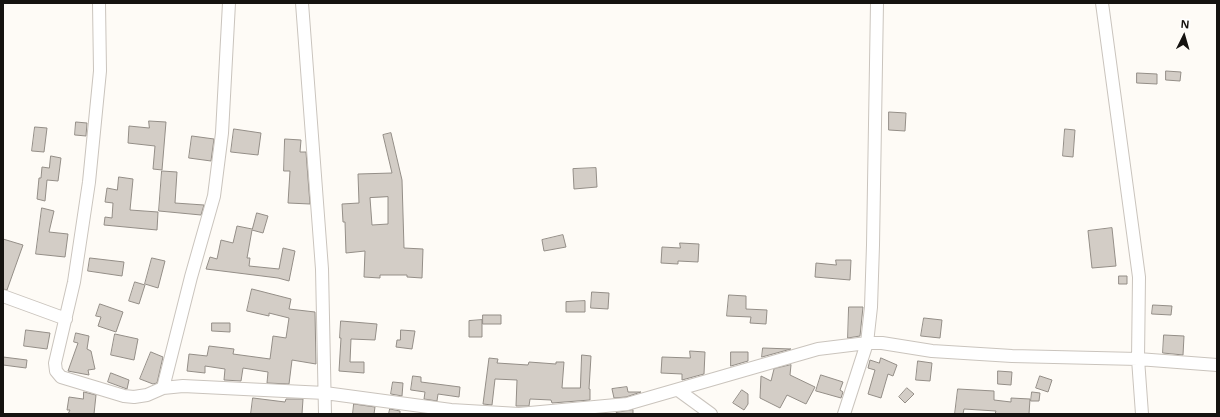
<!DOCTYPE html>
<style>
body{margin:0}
#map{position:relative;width:1220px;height:417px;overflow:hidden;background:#fefbf6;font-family:"Open Sans",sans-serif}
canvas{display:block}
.frame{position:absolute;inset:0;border:4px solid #151310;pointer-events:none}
.north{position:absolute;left:1164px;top:16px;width:40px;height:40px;-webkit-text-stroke:3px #fff;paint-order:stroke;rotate:5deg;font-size:11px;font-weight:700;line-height:16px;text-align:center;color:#151310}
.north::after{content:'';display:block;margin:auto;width:14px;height:18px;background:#151310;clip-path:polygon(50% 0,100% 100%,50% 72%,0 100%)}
</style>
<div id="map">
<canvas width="1220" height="417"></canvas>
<div class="frame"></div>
<div class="north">N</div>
</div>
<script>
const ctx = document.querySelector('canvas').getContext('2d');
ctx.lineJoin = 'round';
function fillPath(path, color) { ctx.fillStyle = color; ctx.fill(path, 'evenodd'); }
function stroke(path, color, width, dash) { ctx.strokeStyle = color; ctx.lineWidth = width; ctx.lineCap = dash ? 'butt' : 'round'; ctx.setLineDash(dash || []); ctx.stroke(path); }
const building = new Path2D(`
 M1166,71L1181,72L1180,81L1166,80Z
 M1137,73L1157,74V84L1137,83Z
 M889,112L906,113L905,131L889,130Z
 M149,121L166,122L162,170L153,169L155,146L128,143L129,126L149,128Z
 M76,122L87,123L86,136L75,135Z
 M35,127L47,128L44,152L32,151Z
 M234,129L261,133L258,155L231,152Z
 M1065,129L1075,130L1073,157L1063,156Z
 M391,133L402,180L404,248L423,249L422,278L407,277V275H380V278L364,277L365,251L346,253L345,222H343L342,204L359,203L358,174L392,173L383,135ZM388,197V224L372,225L370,198Z
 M192,136L214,139L211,161L189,158Z
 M285,139L301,140L300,152H306L310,204L288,203L290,171H284Z
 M51,156L61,158L58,181L47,180L45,201L37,199L39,178H41L42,167L49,168Z
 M596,168L597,187L574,189L573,169Z
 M162,171L177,172L175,203L204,205L201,215L159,211Z
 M119,177L133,179L130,210L158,212L157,230L104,225L105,217L112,218L113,203L105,202L107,188L117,190Z
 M42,208L54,211L49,232L68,234L65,257L36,254Z
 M257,213L268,216L263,233L252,230L247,258H250L249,266L279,269L283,248L295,251L289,281L278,278L206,269L210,257L217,259L221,240L233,243L237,226L252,229Z
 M1112,228L1116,266L1092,268L1088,231Z
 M563,235L566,247L544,251L542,240Z
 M3,239L23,245L7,290L3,289Z
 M680,243L699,244L698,262L678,261V264L661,263L662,247L680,248Z
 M90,258L124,262L122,276L88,271Z
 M152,258L165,261L158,288L145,284Z
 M836,260H851L850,280L815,277L816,263L836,265Z
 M1119,276H1127V284H1119Z
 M135,282L145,285L139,304L129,301Z
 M252,289L291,299L289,309L315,312L316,364L292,360L289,384L267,383L268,372L243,368L241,381L224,380L225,369L205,366V373L187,371L189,354L207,356L209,346L234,349L233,354L270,359L273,336L286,338L289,318L269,313V316L247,311Z
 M592,292L609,293L608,309L591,308Z
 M729,295L746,296V309L767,310L766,324L750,323L751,317L727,316Z
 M585,301V312H566V302Z
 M100,304L123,312L116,332L98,326L101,317L96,316Z
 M1153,305L1172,306L1171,315L1152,314Z
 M849,307H863L860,336L848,338Z
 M483,315H501V324H483Z
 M924,318L942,320L940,338L921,336Z
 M482,320V337H469V321Z
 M341,321L377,324L375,340L351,339L350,362H364V373L339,371L341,338H340Z
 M212,323H230V332L212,331Z
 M26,330L50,333L47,349L24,346Z
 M401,330L415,331L412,349L396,347L397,340H400Z
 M76,333L89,336L87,349L91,351L95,369L88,370L89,375L68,371L78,343L74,342Z
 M115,334L138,339L134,360L111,355Z
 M1164,335L1184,336L1183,355L1163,353Z
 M763,348L791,349L762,357Z
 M690,351L705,352L704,374L682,380V374L661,373L662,357L690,358Z
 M151,352L163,357L157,383L153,384L140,379Z
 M731,352H748V361L731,366Z
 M582,355L591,356L589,389H590V400L552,403L551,400L530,399L529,406H516L517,380L495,379L492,405L483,404L489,358L498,359L497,363L528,365L529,362L556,364V362H564L562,388H580Z
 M3,357L27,360L26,368L3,365Z
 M881,358L897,365L893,376L888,374L881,398L868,394L875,370L868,368L870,360L879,363Z
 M918,361L932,363L930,381L916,380Z
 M791,365L790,375L815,387L806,404L787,395L780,408L760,398L761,376L771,381L774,369Z
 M998,371L1012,372L1011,385L998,384Z
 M111,373L129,380L127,389L108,382Z
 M821,375L843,382L840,390L843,392L841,398L816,391Z
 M413,376L421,377V382L460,387L459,397L438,394L437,401L424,399L425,392L411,390Z
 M1040,376L1052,380L1048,392L1036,388Z
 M393,382L403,383L402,396L391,394Z
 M627,387L628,392H641L626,397L614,398L612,389Z
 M907,388L914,394L905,403L899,397Z
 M958,389L994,391V400L1011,402V398L1030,399L1029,414H995L996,411L964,409L963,414H955Z
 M742,390L748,394V404L744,410L733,403Z
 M84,392L96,395L94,414H68L70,410H67L69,397L83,399Z
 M1032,392L1040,393L1039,401H1031Z
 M253,398L285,402L286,399H303L302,414H251Z
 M354,404L375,407L374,414H353Z
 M390,409L400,411V414H389Z
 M633,410V414H616V413Z`);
fillPath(building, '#d3cdc6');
stroke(building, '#948e87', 1);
const minor = new Path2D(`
 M99,3L100,71L89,182L74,282L55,363L56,371L61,377L124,396L134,397L147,395L163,388L183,386L325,393L451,410L519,414L627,404L818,349L867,343H882L932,351L1012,356L1138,359L1217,365
 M302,3L322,269L325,414
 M1102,3L1139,277L1138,359L1142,414
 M3,296L66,319
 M163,388L191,277L214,196L222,133L229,3
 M678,390L711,414
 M844,414L867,343L871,307L873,245L877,3`);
stroke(minor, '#cac4bd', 14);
stroke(minor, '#fff', 12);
</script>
